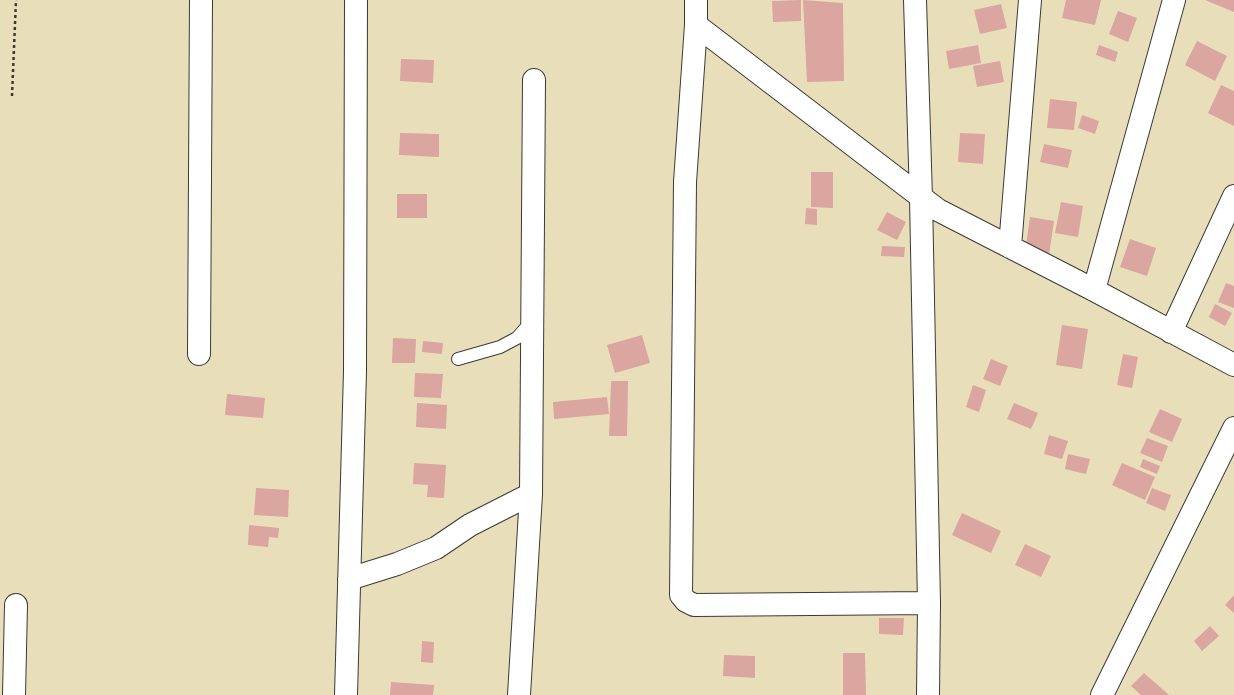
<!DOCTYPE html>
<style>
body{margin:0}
canvas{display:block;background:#e8dfba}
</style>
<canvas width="1234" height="695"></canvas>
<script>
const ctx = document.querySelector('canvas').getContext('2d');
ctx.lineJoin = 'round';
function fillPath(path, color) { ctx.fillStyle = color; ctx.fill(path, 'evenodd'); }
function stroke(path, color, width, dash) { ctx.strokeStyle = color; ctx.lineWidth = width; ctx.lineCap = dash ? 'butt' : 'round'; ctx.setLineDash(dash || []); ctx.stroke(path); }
fillPath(new Path2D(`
 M801,0V21L773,22L772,1Z
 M803,0L843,3L844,81L807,82Z
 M1066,0H1101L1095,25L1062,18Z
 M1205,0H1234V12Z
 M1001,4L1007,28L980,34L974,10Z
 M1118,11L1137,18L1128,42L1109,34Z
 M1197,41L1227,56L1215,81L1185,65Z
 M978,45L981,63L949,69L946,51Z
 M1099,45L1118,52L1115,62L1096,55Z
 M401,59L434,60L433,83L400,81Z
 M1000,61L1004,82L977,87L973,66Z
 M1221,85L1234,91V126L1208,113Z
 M1050,99L1077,102L1074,130L1047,128Z
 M1082,115L1099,121L1095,134L1078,128Z
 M400,133L439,134V157L399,155Z
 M960,133L985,134L983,164L958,162Z
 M1044,144L1072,150L1068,168L1040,162Z
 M811,172H833V208L811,207Z
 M397,194H427V218H397Z
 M1061,202L1083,206L1078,237L1055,233Z
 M806,208L817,209V225L805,224Z
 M887,212L906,222L897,240L877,230Z
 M1030,217L1054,221L1049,255L1025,252Z
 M1130,239L1156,248L1147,276L1120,267Z
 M882,246L905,247L904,257L881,256Z
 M1226,283L1234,286V308L1218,302Z
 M1215,304L1232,313L1225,326L1209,317Z
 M1062,325L1088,329L1082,369L1056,365Z
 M642,335L650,363L615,373L607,345Z
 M393,338L416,339L415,363H392Z
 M423,341L443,343L442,354L422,352Z
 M1123,354L1138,357L1132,388L1117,385Z
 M991,359L1008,366L1000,386L983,379Z
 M415,373L443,374L441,398L414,397Z
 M611,381H628L627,436H609Z
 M973,385L986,390L979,412L966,407Z
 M227,394L265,398L263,418L225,415Z
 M607,397L609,414L554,419L553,402Z
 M417,403L447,405L446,429L416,427Z
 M1014,403L1038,413L1031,429L1007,419Z
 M1160,409L1182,419L1172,442L1149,432Z
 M1049,435L1068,441L1062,459L1044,454Z
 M1147,438L1168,446L1162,462L1140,453Z
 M1068,454L1090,459L1086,474L1065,469Z
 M1143,459L1160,466L1157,474L1140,467Z
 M414,463L446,465L444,498L427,497L428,485L413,484Z
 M1122,463L1155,477L1145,500L1112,485Z
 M256,488L289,490L288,517L254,515Z
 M1152,488L1171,495L1165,511L1146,503Z
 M962,513L1001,531L991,553L952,535Z
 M249,525L279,528L278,538L269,537L268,547L248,545Z
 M1025,544L1051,556L1041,577L1015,565Z
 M1234,595V613L1225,605Z
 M879,618H904L903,635L879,634Z
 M1210,626L1219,636L1202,651L1194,641Z
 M422,641L434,642L433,663L421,662Z
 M843,653H865L866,695H843Z
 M724,655L755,656V678L723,676Z
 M1144,673L1169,695H1141L1131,686Z
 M391,682L434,685L433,695H390Z`), '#dba5a0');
const service = new Path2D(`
 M458,359L500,347L517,338L531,322`);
const minor = new Path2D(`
 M696,0V25L938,210L1094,290L1234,365
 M915,0L921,198L929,603L928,695
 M696,25L685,182L681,595L686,601L694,605L929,603
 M1010,247L1030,0
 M1094,290L1174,0
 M1171,332L1234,196
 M199,354L201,0
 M349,579L397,564L436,548L470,525L531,494
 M14,695L16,605
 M346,695L355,371L356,0
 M519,695L531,494L534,80
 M1102,695L1234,428`);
stroke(service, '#3b3934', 14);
stroke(minor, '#3b3934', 24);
stroke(new Path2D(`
 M12,96L16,0`), '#3b3934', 2.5, [3, 3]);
stroke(service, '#fff', 12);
stroke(minor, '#fff', 22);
</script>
